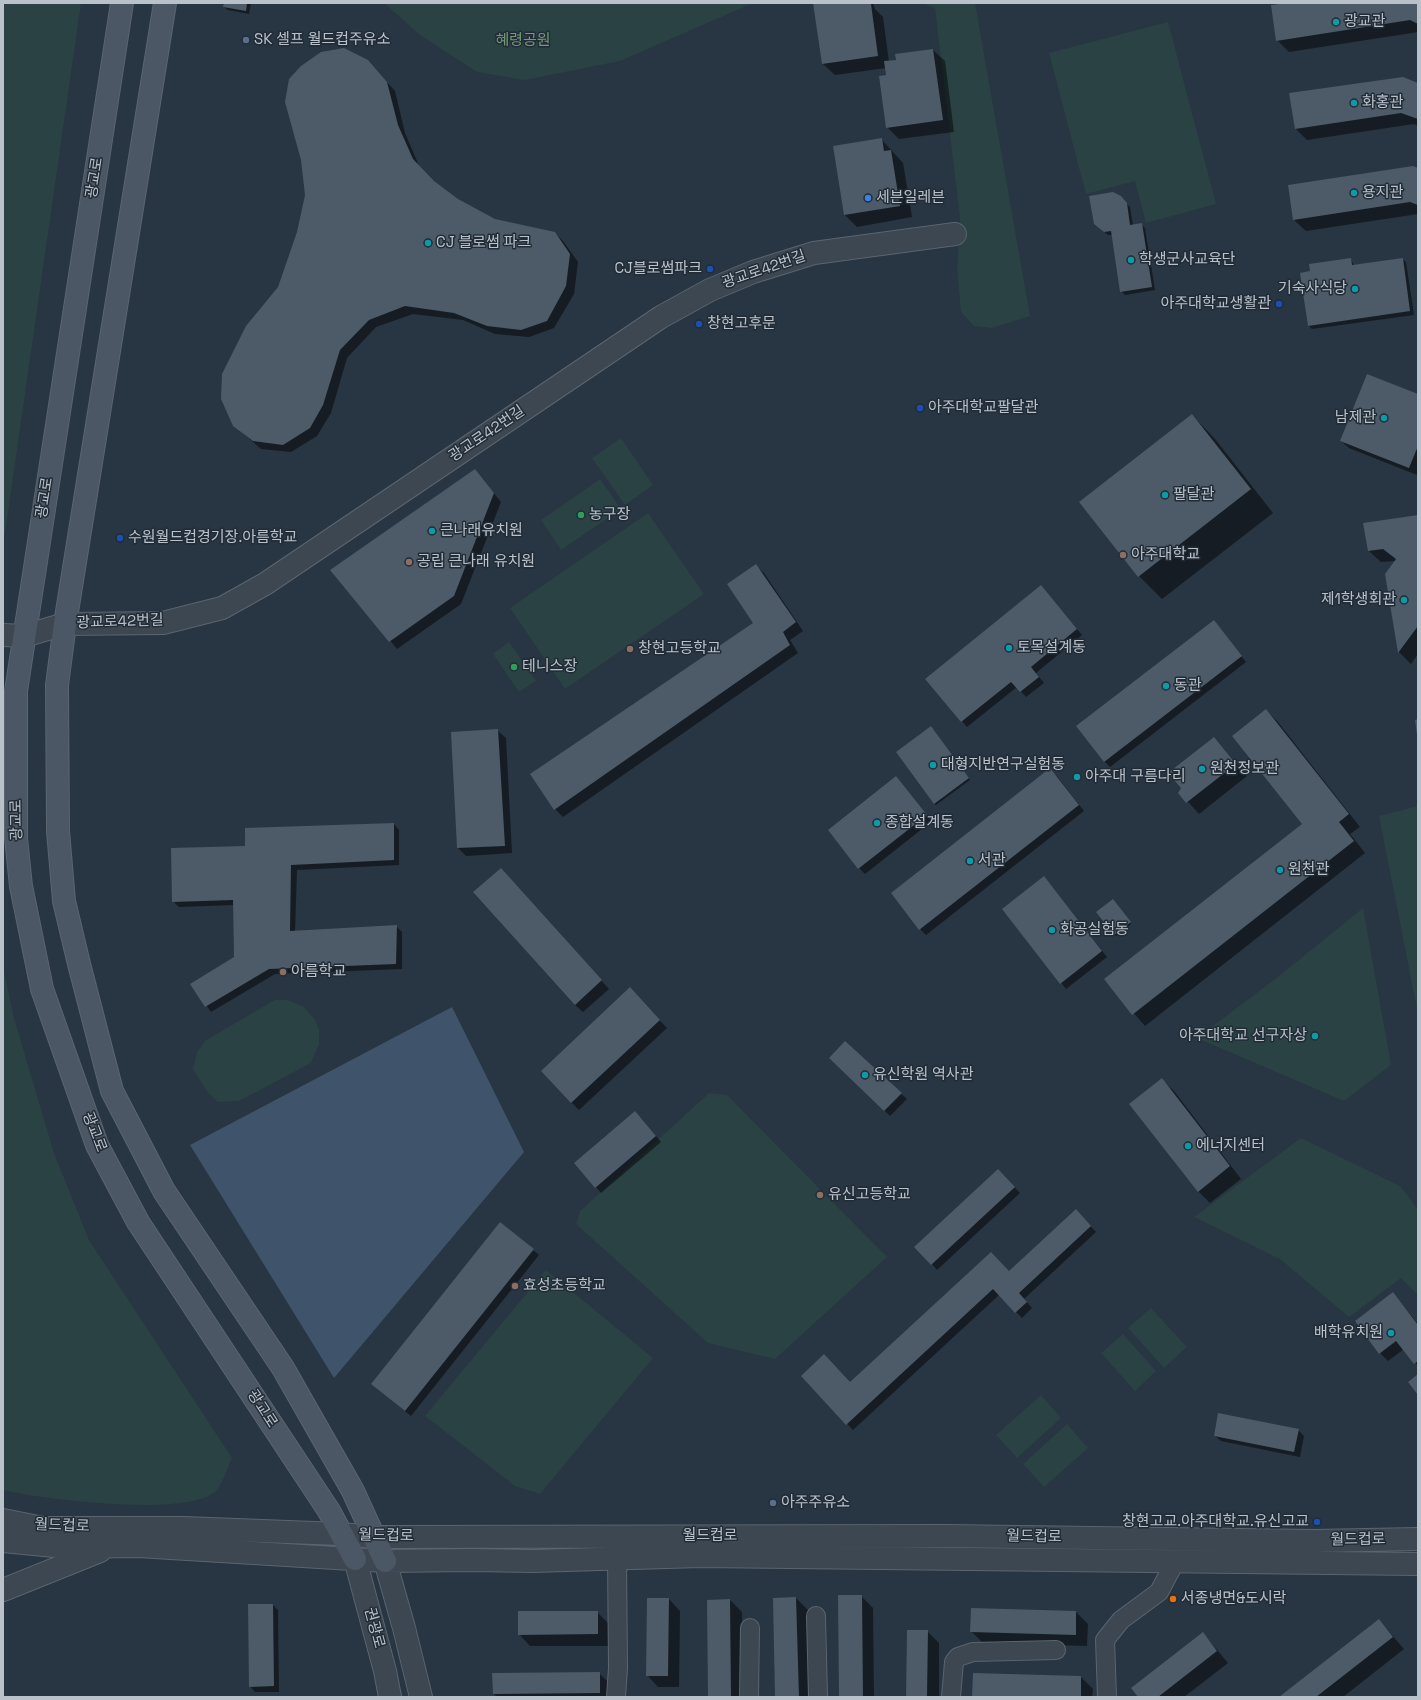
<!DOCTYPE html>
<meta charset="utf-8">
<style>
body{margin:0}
#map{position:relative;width:1421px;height:1700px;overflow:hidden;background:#283542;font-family:"Space Grotesk",sans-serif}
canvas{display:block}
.frame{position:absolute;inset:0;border:4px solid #b9c2cb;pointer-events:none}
</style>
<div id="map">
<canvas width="1421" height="1700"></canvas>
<div class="frame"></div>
</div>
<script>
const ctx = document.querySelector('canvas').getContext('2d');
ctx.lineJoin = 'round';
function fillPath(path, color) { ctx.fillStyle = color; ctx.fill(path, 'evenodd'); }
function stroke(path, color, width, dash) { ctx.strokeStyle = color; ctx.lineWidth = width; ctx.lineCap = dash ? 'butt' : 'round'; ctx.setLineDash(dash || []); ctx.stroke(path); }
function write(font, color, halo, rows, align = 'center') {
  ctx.font = font + ' "Space Grotesk","Noto Sans KR",sans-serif'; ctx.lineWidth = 3; ctx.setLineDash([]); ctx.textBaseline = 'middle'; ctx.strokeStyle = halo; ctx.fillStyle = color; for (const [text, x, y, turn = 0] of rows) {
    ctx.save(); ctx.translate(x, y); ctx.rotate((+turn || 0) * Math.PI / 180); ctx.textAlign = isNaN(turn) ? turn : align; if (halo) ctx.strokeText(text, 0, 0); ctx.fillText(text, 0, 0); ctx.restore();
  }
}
fillPath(new Path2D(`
 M3,3H81L3,547Z
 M384,3H753L620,61L525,80L477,72L420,35Z
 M921,3H975L1030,316L992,328L974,326L961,312L957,270L960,219L935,8Z
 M1168,22L1216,204L1146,223L1135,181L1086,194L1049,53Z
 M621,438L653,485L625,505L592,458Z
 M600,479L621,509L561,550L541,520Z
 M648,513L704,594L565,689L510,608Z
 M509,642L536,681L519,692L493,654Z
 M1418,806V1014L1379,816Z
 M1363,908L1391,1065L1344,1101L1197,1038L1279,976Z
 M3,967L14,1018L54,1153L89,1240L232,1458C228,1466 222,1486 216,1491C189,1518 40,1499 3,1490Z
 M275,1000H288L304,1007L315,1020L319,1029V1044L311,1063L239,1101L218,1102L208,1093L193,1069L197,1052L206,1040Z
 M709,1093L727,1095L887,1257L775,1359L708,1343L576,1224L580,1211Z
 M1301,1138L1400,1186L1418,1209V1295L1401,1278L1349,1317L1280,1259L1194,1217Z
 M546,1270L653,1358L540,1494L515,1486L425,1416Z
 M1151,1308L1187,1347L1164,1368L1128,1328Z
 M1123,1334L1156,1371L1135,1391L1101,1353Z
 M1041,1395L1061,1418L1017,1458L996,1435Z
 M1067,1424L1088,1448L1044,1487L1023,1464Z`), '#2a4243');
fillPath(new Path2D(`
 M452,1007L524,1152L334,1378L190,1145Z`), '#3f546a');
fillPath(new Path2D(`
 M225,3H251L249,14L228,10L224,7Z
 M814,3H873L875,9L883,17L889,62L933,50L945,61L954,132L899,139L887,127L886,68L835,75L823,64Z
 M1293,3H1418V32L1289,52L1277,40Z
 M367,60L395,91L405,133L420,168L434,182L457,200L495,220L555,233L563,241L578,262L574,294L554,328L529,337L495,334L463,320L413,314L376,327L347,358L331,413L317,436L291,452L261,449L234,425L279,288Z
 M1418,84V126L1414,124L1307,140L1295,128Z
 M881,139L903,163L912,217L857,227L845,215L834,147Z
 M1418,169V214L1306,231L1294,220Z
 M1117,195L1130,207L1133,226L1141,224L1145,228L1155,290L1125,295L1121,291L1112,235H1108L1095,224Z
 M1350,259L1354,265L1403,259L1406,262L1414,315L1312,329L1309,326L1311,272Z
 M1418,395L1417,475L1349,448L1341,441Z
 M1192,415L1215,439L1273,513L1162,599L1139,576Z
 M475,470L501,502L461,604L397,649L332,570Z
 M1418,516V654L1411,664L1399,652L1386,574L1396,561L1381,562L1369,551Z
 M756,566L764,573L803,631L790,640L798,653L563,817L555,809L531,774L754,623Z
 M1041,586L1082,635L1036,673L1044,683L1026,697L1017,687L967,727L927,679Z
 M1214,622L1246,662L1110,767L1104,761Z
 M1266,710L1278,722L1360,827L1350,834L1365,853L1145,1026L1105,980L1303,824Z
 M933,729L970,780L936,805L934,804Z
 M498,731L506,738L512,853L466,856L458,848Z
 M1214,738L1247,776L1199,814L1180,793Z
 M1056,775L1084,811L926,935L920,929Z
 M896,778L932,821L865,874L859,868Z
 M394,824L399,830V865L297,870L295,932L396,926L402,932V969L275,974L211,1012L191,984L235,958L234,905L179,907L173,901L246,847Z
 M508,877L609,989L583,1012L575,1005Z
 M1049,883L1107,957L1066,989L1003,909Z
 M1114,902L1131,924L1116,936L1114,935Z
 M637,997L667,1028L579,1110L571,1102Z
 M845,1043L907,1099L890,1116L831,1058Z
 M1162,1080L1174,1091L1241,1179L1210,1203L1198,1191Z
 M641,1118L661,1142L601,1193L596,1187Z
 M1004,1176L1020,1193L937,1270L932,1264Z
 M1081,1216L1096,1232L1024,1299L1032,1308L1022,1318L999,1295L853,1430L802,1376L850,1383L1009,1272Z
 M501,1223L539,1255L411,1416L378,1389Z
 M1393,1293L1418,1324V1366L1404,1349L1388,1361L1380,1353Z
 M1298,1430L1304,1436L1300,1457L1221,1441L1215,1436Z
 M861,1596L873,1608L874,1697H840Z
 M796,1598L808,1610L810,1697H776Z
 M669,1599L680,1611L679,1687H658L647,1675Z
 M730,1600L742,1612L743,1697H709L708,1601Z
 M273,1605L278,1610L279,1692H255L250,1686Z
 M597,1612L609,1624V1646H530L519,1634Z
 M1076,1612L1088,1624L1087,1646L983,1643L971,1631Z
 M1379,1620L1404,1649L1343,1697H1280Z
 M927,1631L939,1643V1697H907Z
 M1203,1633L1228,1663L1184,1697H1139Z
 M599,1673L611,1685V1697H497L494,1694Z
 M1081,1677L1093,1689L1092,1697H973Z`), '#0007');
fillPath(new Path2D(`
 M224,3H247L246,11L223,7Z
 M813,3L871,4L878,56L822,64Z
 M1286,3H1418V24L1410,20L1276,41L1271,5Z
 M344,48L368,60L387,82L398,125L413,159L434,181L458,199L495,219L555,232L570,254L566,286L547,321L521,330L487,326L454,313L405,306L369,320L340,350L323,405L310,428L283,445L253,441L233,426L221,399L222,374L246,326L278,287L297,232L305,195L301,160L285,102L289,79L301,66L321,52Z
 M933,49L943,120L886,128L879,76L886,75L884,61L896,60L895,54Z
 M1403,77L1418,83V119L1401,113L1295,129L1289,93Z
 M882,138L884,151L891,150L900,206L844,215L833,146Z
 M1413,166L1418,168V205L1410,202L1293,220L1288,185Z
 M1113,192L1121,196L1127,203L1130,225L1142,223L1152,287L1120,292L1111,231L1104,232L1094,224L1089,196Z
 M1351,258L1352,265L1403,258L1410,311L1308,326L1300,273L1310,271L1309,264Z
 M1367,374L1418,394V446L1409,468L1340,441Z
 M1192,414L1251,489L1138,577L1079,502Z
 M475,469L494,493L454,596L389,642L330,570Z
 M1418,515V626L1398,653L1385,574L1396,559L1383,549L1368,551L1363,523Z
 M756,564L796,622L783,632L790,645L554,810L530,774L753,623L727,584Z
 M1041,585L1077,629L1031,667L1039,677L1020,692L1011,682L961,722L925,679Z
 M1214,620L1242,656L1104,762L1076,726Z
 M1266,709L1349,814L1339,822L1354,841L1132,1015L1104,979L1302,824L1232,736Z
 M1418,719V735H1417L1415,720Z
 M931,726L969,778L934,804L896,752Z
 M498,729L505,846L457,848L451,732Z
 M1214,737L1236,764L1186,803L1178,793L1181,788L1168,773Z
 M1050,768L1079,805L919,930L891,893Z
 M896,776L927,815L858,869L828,830Z
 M394,823V860L291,865L290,931L397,925L396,964L269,969L205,1007L190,984L234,957L233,900L172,902L171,848L245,846V828Z
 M501,868L602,980L575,1005L473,892Z
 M1044,876L1102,951L1060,984L1002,909Z
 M1113,899L1131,922L1114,935L1096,912Z
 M630,987L660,1020L571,1103L541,1071Z
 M845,1041L902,1093L884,1111L829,1058Z
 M1162,1078L1230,1166L1198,1192L1129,1104Z
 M635,1111L656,1136L595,1188L574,1163Z
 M998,1169L1015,1187L931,1265L914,1247Z
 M1076,1209L1091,1226L1019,1293L1027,1302L1015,1313L993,1289L846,1425L801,1376L824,1354L850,1382L991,1252L1009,1271Z
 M500,1222L534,1249L405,1411L371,1384Z
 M1393,1292L1418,1325V1361L1414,1364L1396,1341L1379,1354L1355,1321Z
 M1418,1374V1395L1408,1382Z
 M1218,1413L1299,1429L1294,1452L1214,1436Z
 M838,1595H862L863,1697H839Z
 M796,1597L799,1697H775L773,1598Z
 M647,1598H669L668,1676H646Z
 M730,1599L731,1697H708L707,1600Z
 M248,1604H273L274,1686L249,1687Z
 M971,1608L1076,1611V1635L970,1632Z
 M518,1611H598V1634L518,1635Z
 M1379,1619L1393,1637L1316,1697H1279Z
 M907,1630H928L927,1697H906Z
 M1203,1632L1217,1651L1158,1697H1138L1131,1688Z
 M600,1672V1693L493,1694L492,1673Z
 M973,1673L1081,1676V1697H972Z`), '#4c5b67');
const minor = new Path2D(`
 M816,1616L818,1697
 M616,1697L618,1668L617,1558
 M749,1697L750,1628
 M951,1697L954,1662L958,1657L973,1652L1056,1650
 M1107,1697L1105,1640L1121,1620L1159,1592L1175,1562`);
const tertiary = new Path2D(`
 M3,635L24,636L65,624L163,623L222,608L265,584L661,317L710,290L753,272L814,253L955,234
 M3,1520L43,1528H184L340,1534L374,1537L946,1536L1314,1541L1418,1539
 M3,1541L65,1547L138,1546L385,1561L472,1560L533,1561L700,1556L1418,1564
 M355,1559L385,1671L390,1697
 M385,1561L404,1628L421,1697
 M3,1590L100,1551`);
const secondary = new Path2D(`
 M122,3L16,691V838L21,886L42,989L97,1145L138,1222L329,1511L355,1559
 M165,3L65,624L57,685L58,831L64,901L79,964L112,1091L164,1191L283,1368L353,1491L385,1561`);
stroke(minor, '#5a656f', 20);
stroke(tertiary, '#5a656f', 24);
stroke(secondary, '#5a656f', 24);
stroke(minor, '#3c4751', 18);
stroke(tertiary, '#3c4751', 22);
stroke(secondary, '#4b5764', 22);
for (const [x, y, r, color] of [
 [1336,22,4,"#0f9aa8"],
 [246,40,4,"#5c6f8a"],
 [1354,103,4,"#0f9aa8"],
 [1354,193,4,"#0f9aa8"],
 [868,198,4,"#3f7fe0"],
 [428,243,4,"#0f9aa8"],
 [1131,260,4,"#0f9aa8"],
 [710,269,4,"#1a4fb4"],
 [1355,289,4,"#0f9aa8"],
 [1279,304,4,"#1a4fb4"],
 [699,324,4,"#1a4fb4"],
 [920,408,4,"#1a4fb4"],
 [1384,418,4,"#0f9aa8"],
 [1165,495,4,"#0f9aa8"],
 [581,515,4,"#2e9e5b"],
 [432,531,4,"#0f9aa8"],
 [120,538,4,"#1a4fb4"],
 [1123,555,4,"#8d6e63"],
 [409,562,4,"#8d6e63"],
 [1404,600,4,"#0f9aa8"],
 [1009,648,4,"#0f9aa8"],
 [630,649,4,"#8d6e63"],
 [514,667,4,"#2e9e5b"],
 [1166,686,4,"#0f9aa8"],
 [933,765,4,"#0f9aa8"],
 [1202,769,4,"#0f9aa8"],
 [1077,777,4,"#0f9aa8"],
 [877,823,4,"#0f9aa8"],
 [970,861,4,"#0f9aa8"],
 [1280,870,4,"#0f9aa8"],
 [1052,930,4,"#0f9aa8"],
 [283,972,4,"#8d6e63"],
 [1315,1036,4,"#0f9aa8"],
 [865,1075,4,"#0f9aa8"],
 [1188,1146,4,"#0f9aa8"],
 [820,1195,4,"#8d6e63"],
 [515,1286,4,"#8d6e63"],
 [1391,1333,4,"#0f9aa8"],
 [773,1503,4,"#5c6f8a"],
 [1317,1522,4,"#1a4fb4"],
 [1173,1599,4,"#e8710a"]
]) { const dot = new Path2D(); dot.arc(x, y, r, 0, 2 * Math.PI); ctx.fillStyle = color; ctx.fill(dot); stroke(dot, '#212c37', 1.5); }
write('15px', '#b9c2cb', '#212c37', [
 ["광교관",1344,22],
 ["SK 셀프 월드컵주유소",254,40],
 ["화홍관",1362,103],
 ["용지관",1362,193],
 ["세븐일레븐",876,198],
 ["CJ 블로썸 파크",436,243],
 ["학생군사교육단",1139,260],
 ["CJ블로썸파크",702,269,"right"],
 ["기숙사식당",1347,289,"right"],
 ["아주대학교생활관",1271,304,"right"],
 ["창현고후문",707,324],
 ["아주대학교팔달관",928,408],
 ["남제관",1376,418,"right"],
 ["팔달관",1173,495],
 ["농구장",589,515],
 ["큰나래유치원",440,531],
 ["수원월드컵경기장.아름학교",128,538],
 ["아주대학교",1131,555],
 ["공립 큰나래 유치원",417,562],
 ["제1학생회관",1396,600,"right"],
 ["토목설계동",1017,648],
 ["창현고등학교",638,649],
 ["테니스장",522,667],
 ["동관",1174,686],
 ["대형지반연구실험동",941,765],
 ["원천정보관",1210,769],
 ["아주대 구름다리",1085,777],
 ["종합설계동",885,823],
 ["서관",978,861],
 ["원천관",1288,870],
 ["화공실험동",1060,930],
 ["아름학교",291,972],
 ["아주대학교 선구자상",1307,1036,"right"],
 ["유신학원 역사관",873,1075],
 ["에너지센터",1196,1146],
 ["유신고등학교",828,1195],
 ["효성초등학교",523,1286],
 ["배학유치원",1383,1333,"right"],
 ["아주주유소",781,1503],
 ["창현고교.아주대학교.유신고교",1309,1522,"right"],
 ["서종냉면&도시락",1181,1599]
], 'left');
write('15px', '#729b77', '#212c37', [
 ["혜령공원",523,41]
]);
write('15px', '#b9c2cb', '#212c37', [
 ["광교로",95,178,-81],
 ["광교로42번길",764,270,-19],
 ["광교로42번길",487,434,-34],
 ["광교로",45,498,-81],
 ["광교로42번길",120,622,-2],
 ["광교로",17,820,-91],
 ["광교로",94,1132,69],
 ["광교로",262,1409,57],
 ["월드컵로",62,1526,2],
 ["월드컵로",386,1536,1],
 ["월드컵로",710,1536],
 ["월드컵로",1034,1537,1],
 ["월드컵로",1358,1540,-1],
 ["권광로",374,1628,75]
]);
</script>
